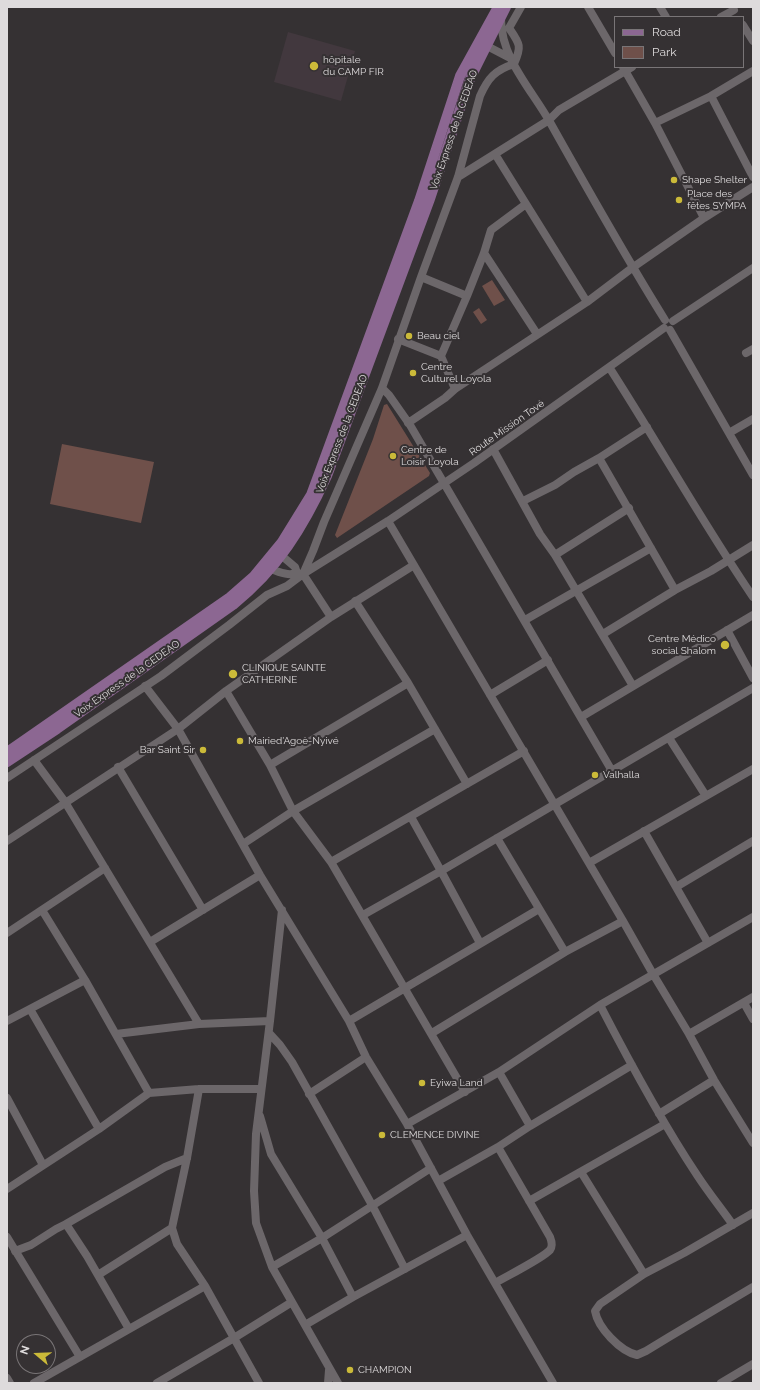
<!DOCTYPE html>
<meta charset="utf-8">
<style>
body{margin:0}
#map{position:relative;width:760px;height:1390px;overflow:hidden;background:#353133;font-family:Raleway,sans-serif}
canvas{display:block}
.frame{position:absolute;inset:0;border:8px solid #dedbdc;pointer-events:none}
.legend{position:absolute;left:614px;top:16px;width:130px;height:52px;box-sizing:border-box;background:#353133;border:1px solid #797577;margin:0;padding:5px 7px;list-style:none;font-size:12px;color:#dedbdc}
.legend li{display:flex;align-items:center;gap:8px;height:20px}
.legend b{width:20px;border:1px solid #797577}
.north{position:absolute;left:16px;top:1334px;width:40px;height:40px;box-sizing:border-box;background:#353133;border:1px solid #797577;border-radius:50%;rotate:289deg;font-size:11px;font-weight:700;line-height:16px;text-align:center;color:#dedbdc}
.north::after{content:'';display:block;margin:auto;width:14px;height:18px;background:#cbba39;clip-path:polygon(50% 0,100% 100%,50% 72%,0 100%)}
</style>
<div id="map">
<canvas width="760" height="1390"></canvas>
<div class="frame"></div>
<ul class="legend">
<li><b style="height:5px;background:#8c6792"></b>Road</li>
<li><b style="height:11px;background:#6f504a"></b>Park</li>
</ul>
<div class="north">N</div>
</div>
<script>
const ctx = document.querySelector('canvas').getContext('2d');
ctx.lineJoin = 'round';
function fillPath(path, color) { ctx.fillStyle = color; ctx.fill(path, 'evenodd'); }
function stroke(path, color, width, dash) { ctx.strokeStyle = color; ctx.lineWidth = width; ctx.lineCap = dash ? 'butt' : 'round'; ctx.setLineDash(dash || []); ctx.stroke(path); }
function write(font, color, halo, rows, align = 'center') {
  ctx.font = font + ' Raleway,sans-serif'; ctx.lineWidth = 4; ctx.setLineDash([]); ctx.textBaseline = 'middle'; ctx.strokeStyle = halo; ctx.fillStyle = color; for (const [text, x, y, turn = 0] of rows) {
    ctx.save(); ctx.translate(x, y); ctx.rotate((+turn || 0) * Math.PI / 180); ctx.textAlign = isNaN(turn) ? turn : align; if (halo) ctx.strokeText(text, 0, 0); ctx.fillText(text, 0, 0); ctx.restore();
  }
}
fillPath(new Path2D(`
 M288,32L355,51L341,101L274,82Z`), '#42383e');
fillPath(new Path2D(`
 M492,280L505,300L494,306L482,286Z
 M479,308L487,320L481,324L473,312Z
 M387,404L430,473L429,476L337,538L335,535L373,439L384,405Z
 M62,444L154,462L141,523L50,504Z`), '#6f504a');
stroke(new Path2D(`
 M588,7L615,53
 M660,7L666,17
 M721,17L734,10
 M501,19C501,59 533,91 551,124C588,190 625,256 665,320
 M743,25L753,41
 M487,46L510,58
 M623,67L655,123L704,218
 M711,96L753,177
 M655,123L711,96L753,71
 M495,154L587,302
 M458,177L549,120L559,110L632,67
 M484,253L537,334
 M421,277L467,296
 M673,321L753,268
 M670,330L753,475
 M398,339L441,356L455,389
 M746,353L753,349
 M441,356L467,296L484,253L491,230L526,204
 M609,367C658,443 702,522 753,597
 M382,388L389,395L410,425L612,771
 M408,423L445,398L455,389L587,302L632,268L704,218L753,187
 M647,427L599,458L675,590
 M729,433L753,419
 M493,449L540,534L555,555
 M523,501L555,485L574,472L599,458
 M629,508L555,555L633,686
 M388,521L623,921L653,974L689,1034L753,997
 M282,556L295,567L297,573
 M266,566C271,570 286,575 292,574C297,574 298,573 303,574L388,521L474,463L664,328
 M303,574L331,617
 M355,601L408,683L467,784
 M525,620L651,548
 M727,630L753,678
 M603,634L675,590L711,571L753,545
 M145,686L178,729L260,875L349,1021L366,1057L407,1124L467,1235L553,1383
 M226,691L270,765L293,811L331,862L465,1092
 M490,695L548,660
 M581,717L753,615
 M669,738L706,796
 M34,760L65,802L199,1024L270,1021
 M270,765L408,683
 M118,767L203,910
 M7,778L161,676L229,625L267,595L287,586L303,574L313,551L324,522L382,388L421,277L458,177L480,96C488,78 495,70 514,64C522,46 520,44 509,28L521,7
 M411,817L441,871L480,943
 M644,831L708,943
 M497,838L565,952
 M7,841L178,729L226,691L331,617L414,565
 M243,844L293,811L435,729
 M331,862L524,751
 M589,863L753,769
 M676,887L753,841
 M42,910L85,980L149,1093
 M282,910L270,1021L256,1134L254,1191L256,1223L272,1267L338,1383
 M363,915L441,871L753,688
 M7,933L105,868
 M150,942L260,875
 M744,1003L753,1019
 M600,1005C630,1063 661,1121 697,1175C708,1192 721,1208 733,1225
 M30,1009L99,1129
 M7,1021L85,980
 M349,1021L539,909
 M269,1033L280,1045L292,1062L372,1205L405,1269
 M432,1033L565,952L623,921
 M116,1034L199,1024
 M689,1034L714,1080L753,1143
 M499,1072L530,1126
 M199,1089L187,1158L172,1228L177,1244L205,1286L259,1383
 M309,1094L366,1057
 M7,1098L43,1165
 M659,1114L714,1080
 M260,1116L271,1154L322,1238L353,1297
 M407,1124L499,1072L600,1005L753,917
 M581,1172L644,1274
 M438,1181L498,1147L530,1126L632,1065
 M7,1189L99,1129L149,1093L199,1089H261
 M529,1201L665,1124
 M753,1213L684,1253L644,1274L600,1304L595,1311C598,1328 620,1351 637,1355L646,1351L669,1337L753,1287
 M66,1224L165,1167L187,1158
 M7,1237L80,1357
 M15,1251L31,1245L56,1229L66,1224L87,1256L129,1329
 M272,1267L322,1238L431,1168
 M98,1275L172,1228
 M495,1283C507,1276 543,1258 550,1250C553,1246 552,1242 550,1237L498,1147
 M305,1325L353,1297L467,1235
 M7,1378L10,1383
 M34,1383L205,1286
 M157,1383L234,1338L292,1302
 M328,1383L329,1370
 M721,1383L753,1364`), '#6c676a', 8);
stroke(new Path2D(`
 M7,752L230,597L254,576L282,542L311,495L321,468L419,201L460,76L498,7
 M7,762L57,729L233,605C278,569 303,528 327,476L430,199L470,79L506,7`), '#8c6792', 10);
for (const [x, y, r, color] of [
 [314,66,5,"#cbba39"],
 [674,180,4,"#cbba39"],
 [679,200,4,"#cbba39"],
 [409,336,4,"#cbba39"],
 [413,373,4,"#cbba39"],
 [393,456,4,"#cbba39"],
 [725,645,5,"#cbba39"],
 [233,674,5,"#cbba39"],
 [240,741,4,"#cbba39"],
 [203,750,4,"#cbba39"],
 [595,775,4,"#cbba39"],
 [422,1083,4,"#cbba39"],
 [382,1135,4,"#cbba39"],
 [350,1370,4,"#cbba39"]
]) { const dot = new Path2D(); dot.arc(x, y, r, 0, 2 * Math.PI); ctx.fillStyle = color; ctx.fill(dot); stroke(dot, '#353133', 1.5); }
write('10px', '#dedbdc', '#353133', [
 ["hôpitale",323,60],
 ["du CAMP FIR",323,72],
 ["Shape Shelter",682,180],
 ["Place des",687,194],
 ["fêtes SYMPA",687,206],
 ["Beau ciel",417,336],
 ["Centre",421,367],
 ["Culturel Loyola",421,379],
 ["Centre de",401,450],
 ["Loisir Loyola",401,462],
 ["Centre Médico",716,639,"right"],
 ["social Shalom",716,651,"right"],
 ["CLINIQUE SAINTE",242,668],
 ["CATHERINE",242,680],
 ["Mairied'Agoè-Nyivé",248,741],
 ["Bar Saint Sir",195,750,"right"],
 ["Valhalla",603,775],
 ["Eyiwa Land",430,1083],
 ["CLEMENCE DIVINE",390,1135],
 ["CHAMPION",358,1370]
], 'left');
write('10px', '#dedbdc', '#353133', [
 ["Voix Express de la CEDEAO",454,130,-71],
 ["Route Mission Tové",507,428,-35],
 ["Voix Express de la CEDEAO",342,434,-69],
 ["Voix Express de la CEDEAO",127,679,-35]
]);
</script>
